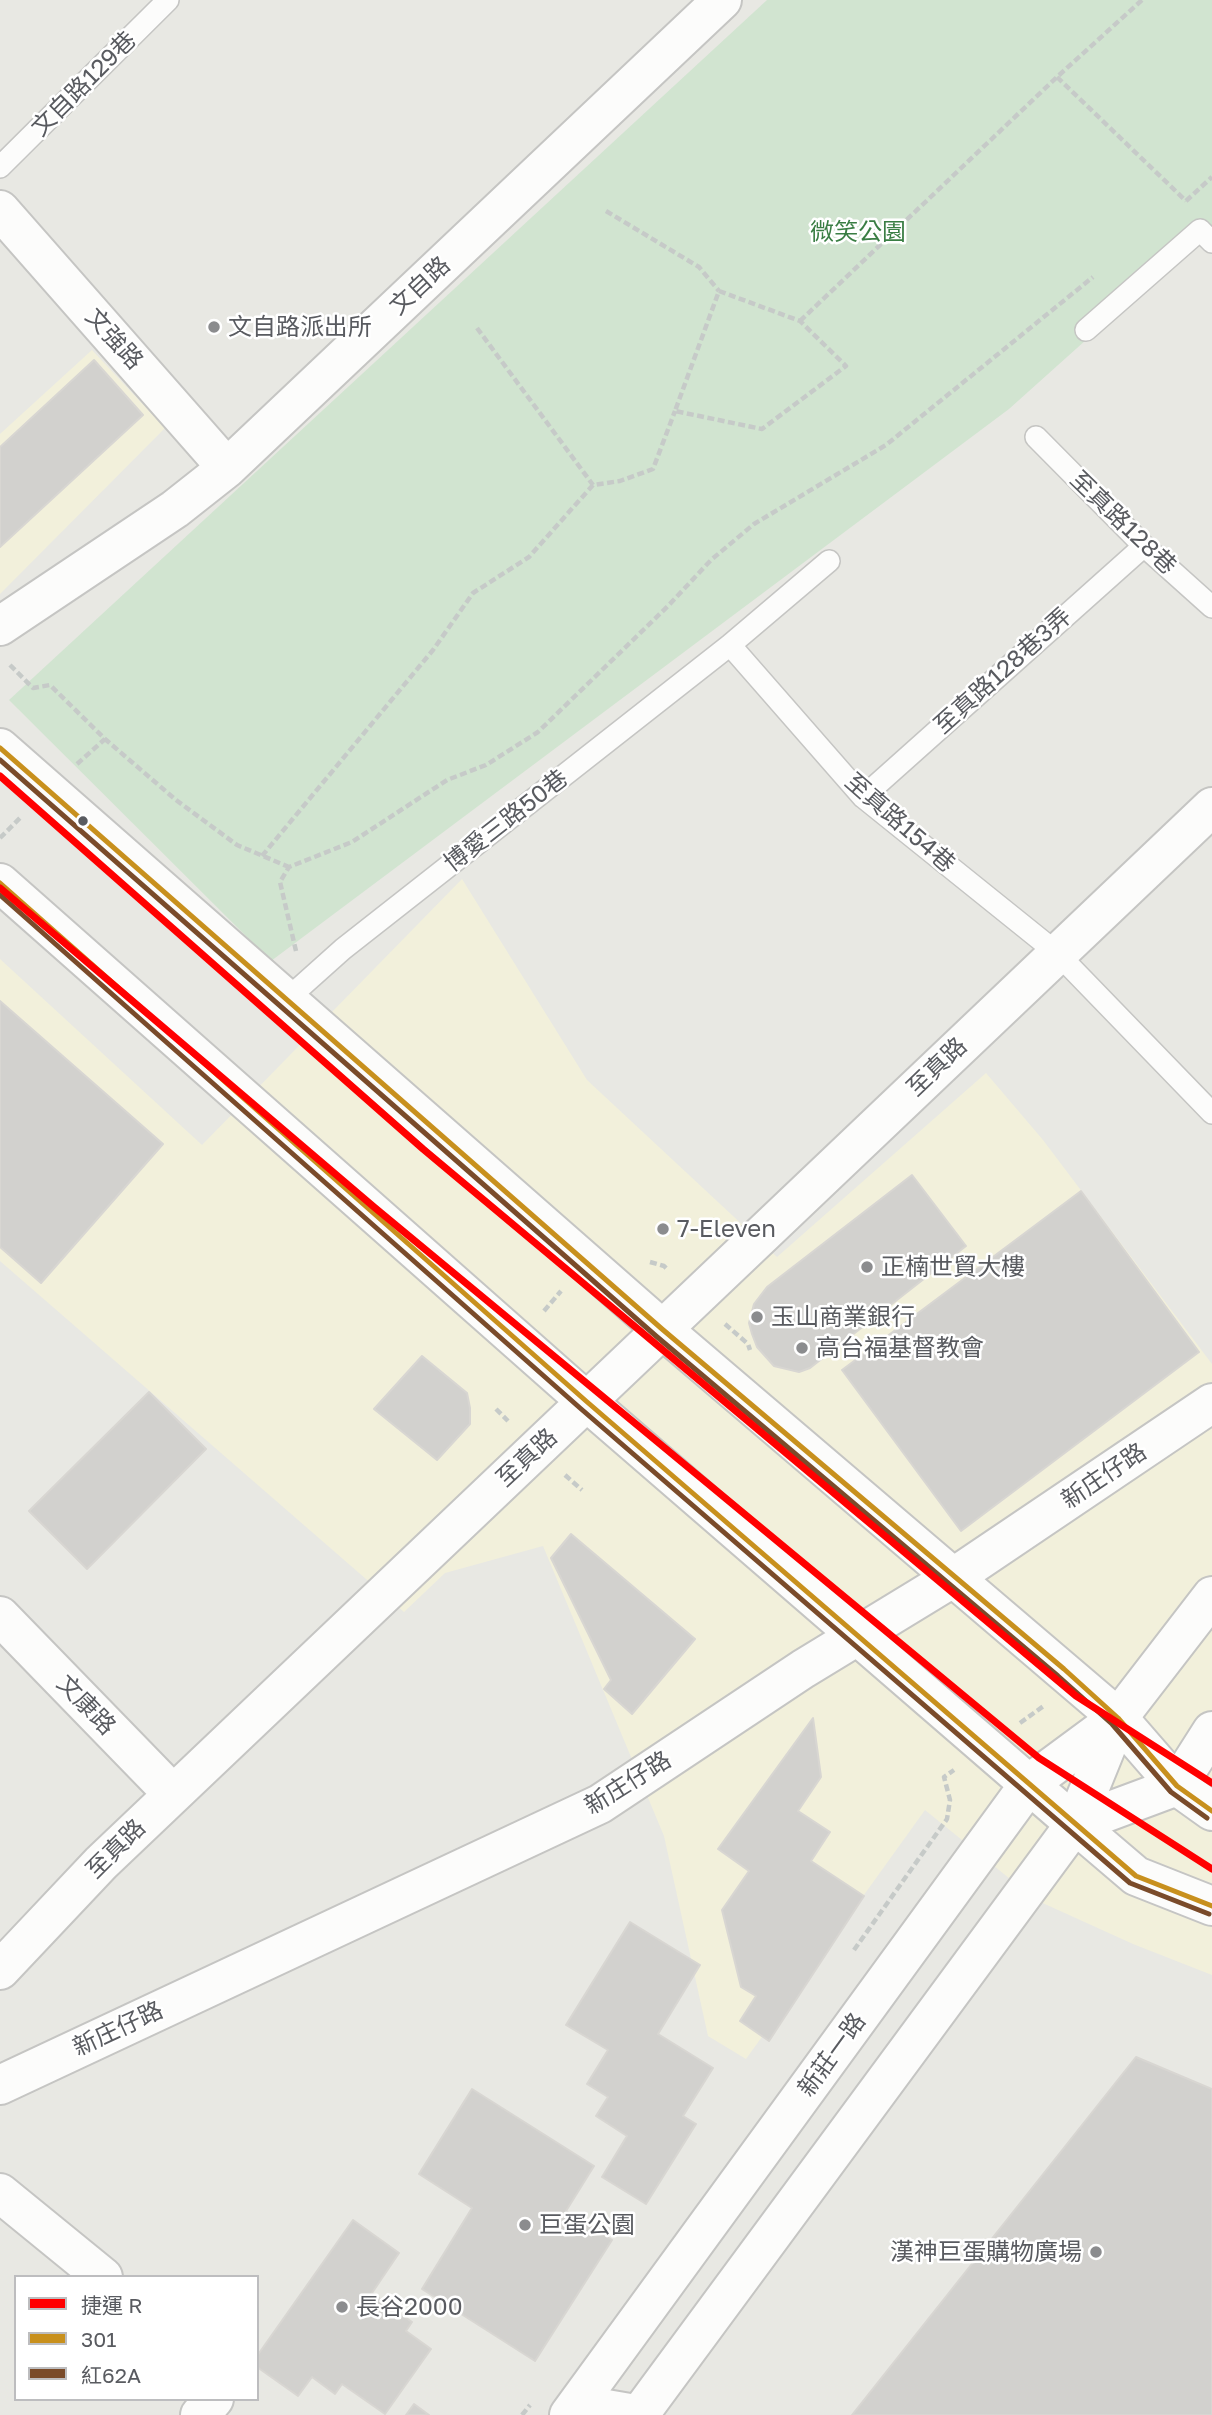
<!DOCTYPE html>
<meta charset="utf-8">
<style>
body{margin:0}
#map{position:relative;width:1212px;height:2415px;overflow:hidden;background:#e8e8e3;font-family:"Golos Text","Noto Sans TC",sans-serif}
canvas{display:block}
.legend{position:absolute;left:14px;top:2275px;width:245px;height:126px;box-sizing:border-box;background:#fff;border:2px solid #bdbdbf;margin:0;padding:9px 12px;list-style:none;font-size:21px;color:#595b60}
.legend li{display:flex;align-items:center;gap:14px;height:35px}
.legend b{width:35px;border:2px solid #bdbdbf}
</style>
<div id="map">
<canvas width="1212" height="2415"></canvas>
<ul class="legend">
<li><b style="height:9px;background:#f00"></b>捷運 R</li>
<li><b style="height:9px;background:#c8901d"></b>301</li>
<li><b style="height:9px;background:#7a4b2a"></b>紅62A</li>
</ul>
</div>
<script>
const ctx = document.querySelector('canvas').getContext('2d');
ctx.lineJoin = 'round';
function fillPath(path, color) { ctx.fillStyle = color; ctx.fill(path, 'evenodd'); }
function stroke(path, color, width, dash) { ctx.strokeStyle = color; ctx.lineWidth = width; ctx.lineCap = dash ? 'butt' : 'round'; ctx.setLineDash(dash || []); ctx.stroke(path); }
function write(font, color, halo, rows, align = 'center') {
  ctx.font = font + ' "Golos Text","Noto Sans TC",sans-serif'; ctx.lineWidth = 5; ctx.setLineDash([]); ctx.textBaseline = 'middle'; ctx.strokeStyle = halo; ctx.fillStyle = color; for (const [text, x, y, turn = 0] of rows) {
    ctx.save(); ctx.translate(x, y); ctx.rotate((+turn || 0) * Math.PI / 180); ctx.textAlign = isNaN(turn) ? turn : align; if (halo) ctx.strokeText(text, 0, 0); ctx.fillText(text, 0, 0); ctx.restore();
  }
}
fillPath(new Path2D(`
 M92,350L165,428L0,594V434Z
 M462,879L587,1080L777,1257L986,1073L1043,1140L1212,1364V1975L1133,1944L1036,1900L925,1810L746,2059L708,2036L664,1836L543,1546L445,1573L404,1612L0,1261V959L202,1145Z`), '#f2f0db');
fillPath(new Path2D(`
 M767,0H1212V227L1009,409L271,961L9,700Z`), '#d1e4d0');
const building = new Path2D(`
 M94,360L143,415L0,547V447Z
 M0,1001L163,1144L41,1283L0,1247Z
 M912,1175L966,1246L810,1368L799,1372L774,1366L757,1347L752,1334L749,1323L754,1304L767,1287Z
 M1081,1191L1199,1352L961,1531L842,1370Z
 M422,1356L467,1393L470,1408V1424L437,1460L374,1409Z
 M149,1392L206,1449L87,1569L29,1511Z
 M571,1534L695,1639L632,1714L604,1689L611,1680L551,1558Z
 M813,1718L821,1777L798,1811L830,1832L811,1861L864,1896L769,2041L740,2021L756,1996L741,1987L722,1910L749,1871L718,1849Z
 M630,1922L700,1965L658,2034L713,2068L683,2116L696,2124L646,2204L602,2177L627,2136L596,2116L608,2097L587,2084L608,2050L566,2025Z
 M1136,2057L1212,2089V2415H852Z
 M472,2089L594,2166L566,2211L612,2240L535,2361L422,2289L472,2208L419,2174Z
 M353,2220L399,2253L372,2293L412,2322L406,2331L431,2349L385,2414L342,2384L335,2394L312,2377L298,2396L257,2367V2356Z
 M414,2404L429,2415H406Z`);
fillPath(building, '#d2d1ce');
stroke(building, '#d8d6d2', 2);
const service = new Path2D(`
 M0,167L168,0
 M1086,330L1200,230L1212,242
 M1036,437L1144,546L1212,607
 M730,645L863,797L1057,953L1212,1113
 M863,797L1144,546
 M286,1000L343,949L730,645L829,561`);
const minor = new Path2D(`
 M0,210L227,468
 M0,626L175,509L227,468L722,0
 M0,748L662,1329L1118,1718L1030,1783L569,2415
 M0,883L586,1401L1075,1824
 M0,1616L173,1794
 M0,1970L101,1863L1212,807
 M0,2085L600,1804L803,1669L954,1577L1212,1403
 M0,2193L103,2277
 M577,2404L641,2415
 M200,2415L214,2399`);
const tertiary = new Path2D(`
 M1075,1824L1177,1786L1212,1731
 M639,2415L1075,1824L1118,1718L1212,1596`);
const secondary = new Path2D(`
 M1118,1718L1177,1786L1212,1811
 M1075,1824L1136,1876L1212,1906`);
stroke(service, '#c5c5c3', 24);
stroke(minor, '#c5c5c3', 42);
stroke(tertiary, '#c5c5c3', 42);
stroke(secondary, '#c5c5c4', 42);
stroke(new Path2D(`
 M1057,77L1186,201
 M1186,201L1212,177
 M606,211L699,267L719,291
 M719,291L800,321L846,366L762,429L675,411Z
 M800,321L1057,77L1142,0
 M477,328L593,485
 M10,665L33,688L50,685L105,739L176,800L237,845L289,867
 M77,764L105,739
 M0,838L20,818
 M262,856L433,650L473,593L529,557L593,485L620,481L653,469L675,411
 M296,951L280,882L289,867L352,842L447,780L486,765L538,732L668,606L711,560L754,524L886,445L1093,277
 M650,1262L664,1266L668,1270
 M544,1311L561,1291
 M725,1324L748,1344L750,1350
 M496,1409L508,1421
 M565,1475L582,1490
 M1020,1723L1045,1705
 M854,1950L947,1819L950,1800L944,1777L954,1770
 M522,2415L530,2405`), '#c6cac8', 4.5, [7, 3.5]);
stroke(service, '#fcfcfb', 21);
stroke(minor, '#fcfcfb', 38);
stroke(tertiary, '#fcfcfb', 38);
stroke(secondary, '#fcfcfb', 38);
stroke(new Path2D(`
 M0,748L662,1329L1064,1669L1118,1718L1177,1786L1212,1811
 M0,883L586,1401L1136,1876L1212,1906`), '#c8901d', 5);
stroke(new Path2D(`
 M0,760L656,1336L1058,1676L1112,1724L1171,1792L1207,1818
 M0,895L580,1408L1130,1883L1209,1914`), '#7a4b2a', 5);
stroke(new Path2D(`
 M0,776L423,1149L1076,1696L1212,1783
 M0,888L374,1207L1039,1758L1212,1869`), '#f00', 7);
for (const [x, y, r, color] of [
 [214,327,7,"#8b8c8e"],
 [83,821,6,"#595b60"],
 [663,1229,7,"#8b8c8e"],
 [867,1267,7,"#8b8c8e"],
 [757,1317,7,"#8b8c8e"],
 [802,1348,7,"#8b8c8e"],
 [525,2225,7,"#8b8c8e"],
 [1096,2252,7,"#8b8c8e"],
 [342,2307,7,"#8b8c8e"]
]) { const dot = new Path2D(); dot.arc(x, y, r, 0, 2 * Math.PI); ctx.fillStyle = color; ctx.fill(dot); stroke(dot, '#fff', 2.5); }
write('24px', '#595b60', '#fff', [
 ["文自路129巷",84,84,-45],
 ["文自路",420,286,-43],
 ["文強路",114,339,48],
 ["至真路128巷",1123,523,44],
 ["至真路128巷3弄",1003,671,-42],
 ["博愛三路50巷",506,821,-38],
 ["至真路154巷",900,823,41],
 ["至真路",937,1067,-44],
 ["至真路",527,1458,-43],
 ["新庄仔路",1104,1476,-34],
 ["文康路",86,1705,46],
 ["新庄仔路",628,1783,-32],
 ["至真路",116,1849,-45],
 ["新庄仔路",118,2029,-25],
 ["新莊一路",832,2055,-54]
]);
write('24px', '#3a7e44', '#fff', [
 ["微笑公園",858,232]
]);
write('24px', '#595b60', '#fff', [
 ["文自路派出所",228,327],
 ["7-Eleven",677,1229],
 ["正楠世貿大樓",881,1267],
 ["玉山商業銀行",771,1317],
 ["高台福基督教會",816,1348],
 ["巨蛋公園",539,2225],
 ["漢神巨蛋購物廣場",1082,2252,"right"],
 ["長谷2000",356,2307]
], 'left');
</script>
